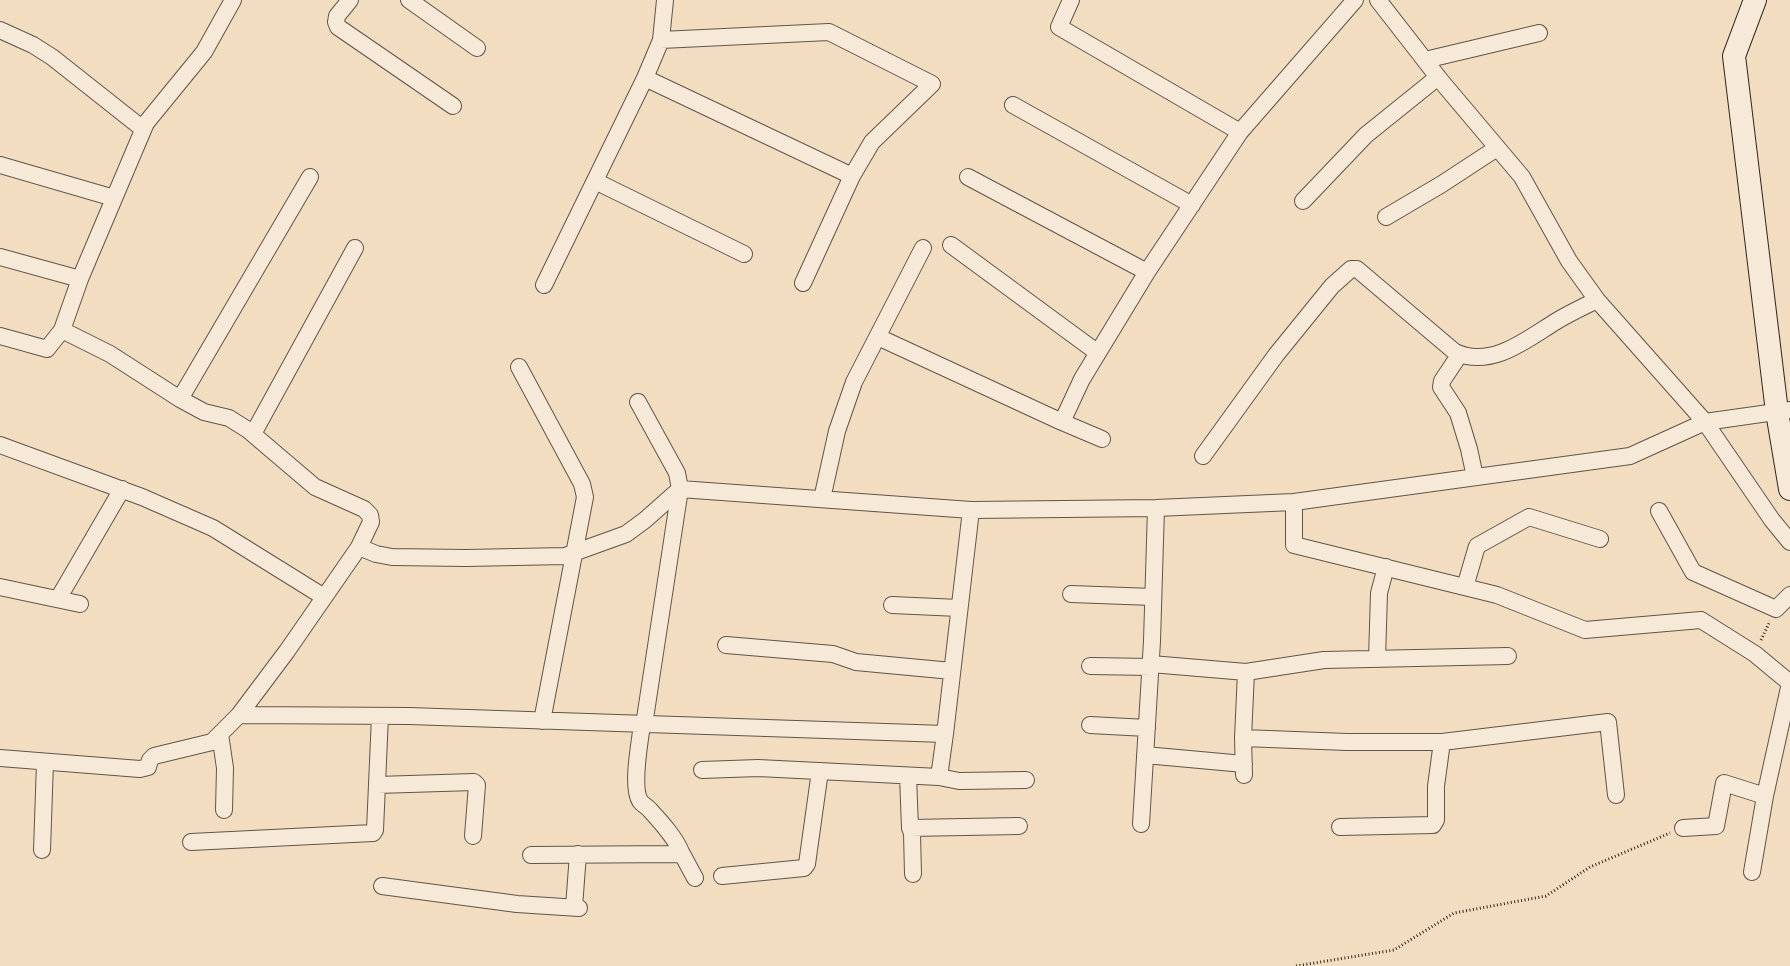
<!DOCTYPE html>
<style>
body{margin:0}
canvas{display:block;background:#f2ddc1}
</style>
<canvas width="1790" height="966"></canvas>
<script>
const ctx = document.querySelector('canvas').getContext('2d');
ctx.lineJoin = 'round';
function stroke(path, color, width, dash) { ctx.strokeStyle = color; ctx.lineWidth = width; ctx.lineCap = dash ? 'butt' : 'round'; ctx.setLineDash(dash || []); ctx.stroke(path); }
const street = new Path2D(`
 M350,0L337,16L336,22L338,27L453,106
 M409,0L477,48
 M1071,0L1059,27L1240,132
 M1378,0L1441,81L1522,177L1569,261L1597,300L1705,422L1772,520L1790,542
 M0,30L33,45L52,57L143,129
 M661,40L829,32L932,84L872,142L852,176L803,283
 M1425,60L1539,33
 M645,78L852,176
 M1013,105L1192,205
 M0,165L114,198
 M968,177L1147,272
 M595,181L744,254
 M1303,201L1366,135L1438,77
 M1386,217L1442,184L1497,148
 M951,245L1098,353
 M0,257L80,279
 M544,285L645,78L661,40L665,0
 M0,336L47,349L62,330L80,279L146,123L204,52L233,0
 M878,337L1062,422L1102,439
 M1460,354L1442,381L1441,387L1458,413L1469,449L1475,477
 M519,367L582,484L585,497L542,721
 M180,399L310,177
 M638,402L677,473L680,489L644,725
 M1062,422L1082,379L1147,272L1240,132L1355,0
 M253,434L355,248
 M0,445L142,497L213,528L324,597
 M1203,456L1276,355L1332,286L1351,269H1357L1455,352C1491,369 1526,340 1555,322C1568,314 1583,307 1597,300
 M822,499L837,431L854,382L923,248
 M1294,502V545L1497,595L1585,630L1701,620L1755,654L1790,683
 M1659,511L1693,572L1776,609L1790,595
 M359,547L376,554L392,557L466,558L565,556L626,534L645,520L680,489L971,510
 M0,587L80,604
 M1465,587L1477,546L1529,517L1600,539
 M1071,594L1153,597
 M58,599L122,489
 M892,605L959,608
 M726,645L833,654L856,662L952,671
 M1377,659L1379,593L1386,567
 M1151,664L1246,672L1324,660L1508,656
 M1090,666L1151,667
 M239,715L409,716L945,734L971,510L1156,508L1294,502L1630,456L1705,422L1790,410
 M1090,725L1147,728
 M220,734L225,768L224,810
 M1243,738L1347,742H1442L1608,722L1616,795
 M1145,755L1244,764
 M0,758L140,769L148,767L150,760L154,756L212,742L239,715L287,651L359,547L371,522L370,515L364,509L315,487L248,430L229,418L204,412L180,399L110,354L62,330
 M702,770L758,768L939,777L945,734
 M1244,775L1243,738L1246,672
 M908,776L910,828L912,833L913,874
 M939,777L959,781L1026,780
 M377,785L474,782L477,785L473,836
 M1141,824L1152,641L1156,508
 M1340,827L1433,825L1436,820V786L1442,742
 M910,828L1019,826
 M1683,828L1716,826L1724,783L1765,796
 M191,842L373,833L375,830L380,716
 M42,850L45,762
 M681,852L695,878
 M531,855L678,854L681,852C675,837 660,821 649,809C646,806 642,804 640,801C631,786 640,742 642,724
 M1752,872L1765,796L1790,683
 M722,876L804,868L807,864L820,771
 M382,886L517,904L579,908
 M574,907L578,854`);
const secondary = new Path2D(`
 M1755,0L1734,56L1777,412L1790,489`);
stroke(street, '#605547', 18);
stroke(secondary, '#30281e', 24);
stroke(new Path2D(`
 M1761,640L1770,621
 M1296,966L1394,950L1454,913L1546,896L1590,867L1670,833`), '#30281e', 3, [1, 2.5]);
stroke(street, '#f7e9d7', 16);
stroke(secondary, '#f7e9d7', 22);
</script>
